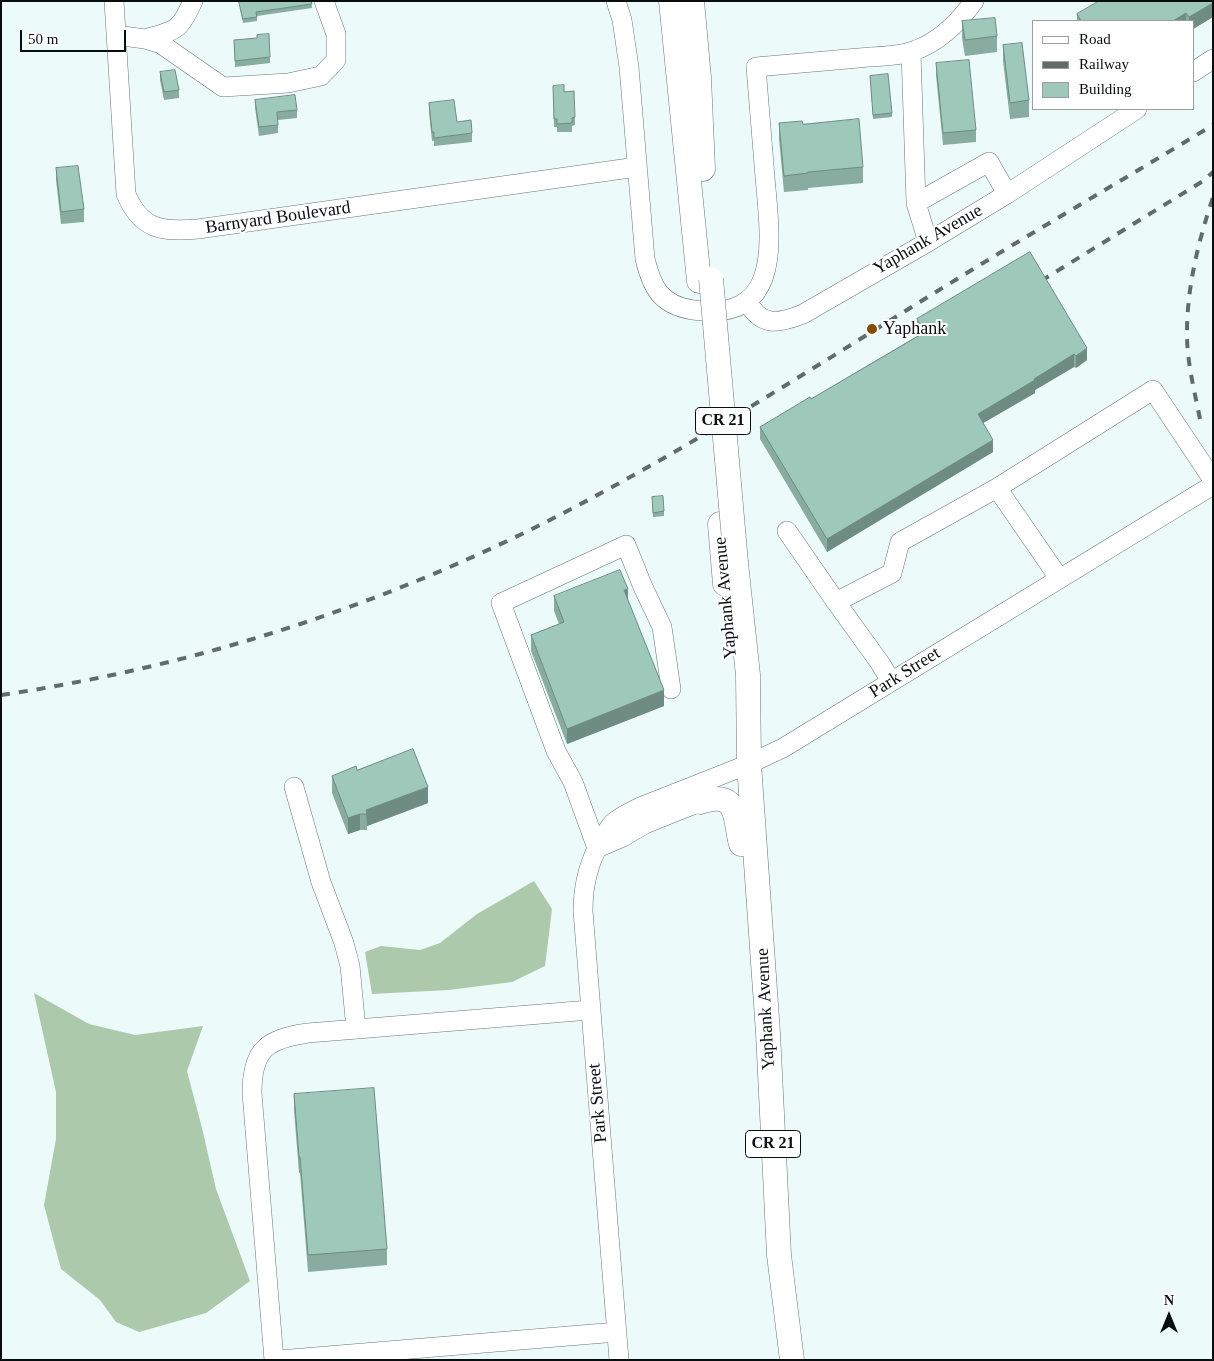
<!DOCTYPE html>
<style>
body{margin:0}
#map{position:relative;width:1214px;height:1361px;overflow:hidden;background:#ecfafa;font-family:Georgia,serif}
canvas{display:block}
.frame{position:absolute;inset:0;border:2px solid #080d0d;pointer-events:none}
.legend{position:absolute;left:1032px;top:20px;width:162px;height:90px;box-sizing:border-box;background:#fff;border:1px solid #9c9e9e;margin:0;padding:6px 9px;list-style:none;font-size:15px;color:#080d0d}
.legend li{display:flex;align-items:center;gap:10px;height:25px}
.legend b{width:25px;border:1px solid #9c9e9e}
.north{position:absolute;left:1144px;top:1291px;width:50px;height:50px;-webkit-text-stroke:4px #fff;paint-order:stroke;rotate:0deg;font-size:14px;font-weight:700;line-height:20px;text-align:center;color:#080d0d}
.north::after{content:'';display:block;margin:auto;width:18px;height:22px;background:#080d0d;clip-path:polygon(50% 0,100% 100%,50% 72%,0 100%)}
.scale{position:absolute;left:20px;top:30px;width:106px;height:22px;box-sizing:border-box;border:2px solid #080d0d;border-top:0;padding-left:6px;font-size:15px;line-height:18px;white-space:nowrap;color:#080d0d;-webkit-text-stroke:4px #fff;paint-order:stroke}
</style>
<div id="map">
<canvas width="1214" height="1361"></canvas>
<div class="frame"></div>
<ul class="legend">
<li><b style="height:6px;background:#fff"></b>Road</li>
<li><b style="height:6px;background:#626b6b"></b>Railway</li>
<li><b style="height:14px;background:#9ec8b9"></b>Building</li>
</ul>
<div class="north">N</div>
<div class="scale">50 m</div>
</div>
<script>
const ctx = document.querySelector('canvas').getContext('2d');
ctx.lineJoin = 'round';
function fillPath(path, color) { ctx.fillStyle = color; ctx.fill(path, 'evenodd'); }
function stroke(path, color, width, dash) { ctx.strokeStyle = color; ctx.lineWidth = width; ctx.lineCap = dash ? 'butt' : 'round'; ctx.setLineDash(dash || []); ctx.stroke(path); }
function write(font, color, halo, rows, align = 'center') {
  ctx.font = font + ' Georgia,serif'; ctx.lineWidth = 4; ctx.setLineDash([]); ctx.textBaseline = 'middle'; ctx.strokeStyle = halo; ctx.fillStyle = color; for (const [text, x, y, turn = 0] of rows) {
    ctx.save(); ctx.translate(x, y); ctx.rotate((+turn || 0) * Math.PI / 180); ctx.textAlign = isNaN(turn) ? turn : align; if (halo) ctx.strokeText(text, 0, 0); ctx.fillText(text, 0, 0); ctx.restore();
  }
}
fillPath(new Path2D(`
 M534,881L552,909L545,966L512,982L449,990L372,994L365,952L381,946L420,950L440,943L477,914Z
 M34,993L89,1024L135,1035L203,1026L187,1071L203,1132L216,1189L250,1281L206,1313L139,1332L116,1322L100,1300L61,1269L44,1205L56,1139V1092Z`), '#adc9ac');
const minor = new Path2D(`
 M114,1L126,194C141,230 162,232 198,229L637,167
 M616,1L622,20L629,67L645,259C652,287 660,305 693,310C785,323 770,237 765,177C762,140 759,103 756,67C790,64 825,61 859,58C877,56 899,57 916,50C940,41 959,22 974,1
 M116,35L145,39L161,44L223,87L288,83L321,76L336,60V34L324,1
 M145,39C176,30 179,32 193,1
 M911,52L916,203L928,242
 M1193,72L1213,59
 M916,203L989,162L1007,194
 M747,301C761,327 778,324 803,314L928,242L1007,194L1137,109
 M997,488L1059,578
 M787,531L836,602
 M891,681L880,663L836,602L892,573L900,542L997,488L1153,390L1213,480
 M294,787L321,882L344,943L350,966L356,1029
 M597,848L573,782L556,751L501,603L626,545L643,587L662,627L671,689
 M597,848L623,837L645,824L700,802
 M274,1360L252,1093C252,1049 267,1039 308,1033L590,1010
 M279,1360L617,1332
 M619,1360L583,911C583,883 589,860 604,836C607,832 609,827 613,823C621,816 631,812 640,807L749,764L783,748L1213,485`);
const major = new Path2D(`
 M671,1L699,281
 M692,1L699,78L703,169
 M720,524L725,584
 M736,563L748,675L749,764L768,1033L779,1255L792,1360
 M700,802C741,789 734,820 741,844`);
stroke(minor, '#697676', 20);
stroke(major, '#697676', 25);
stroke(minor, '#fff', 19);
stroke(major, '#fff', 24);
stroke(new Path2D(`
 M1041,281L1203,181L1213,172
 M1200,419C1194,389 1186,358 1187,328C1188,282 1199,240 1213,197
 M1,695C185,668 363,612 530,530C677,457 817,365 957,279C1041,227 1128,177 1213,125`), '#626b6b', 4, [9, 9]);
const majorBridge = new Path2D(`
 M711,279L736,563`);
stroke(majorBridge, '#697676', 25, []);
stroke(majorBridge, '#fff', 24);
fillPath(new Path2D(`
 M239,1H311L312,8L257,16V21L243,23Z
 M1213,1V17L1193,29V21H1077V14Z
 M962,21L997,36V52L965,56L962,38Z
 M234,40L270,57V63L235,67Z
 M1003,45L1029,100V117L1010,119L1003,61Z
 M936,63L976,130V142L943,145L936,75Z
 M160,72L179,90V98L164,100L160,80Z
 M870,76L892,113V117L873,119Z
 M564,92L575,117V125L572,126V132H557V127H554L553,94Z
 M255,100L297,110V118L278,120V133L259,136L255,108Z
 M429,103L457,122L472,133V142L434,146V141H432L429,112Z
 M779,123L803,124L863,167V183L808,188V190L784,192L779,139Z
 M56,168L84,209V222L61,224L56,180Z
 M1030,252L1087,360L1076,368L1074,367L1035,390V393L983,423L993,452L827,552L760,439V427L811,399L919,335L917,331V319Z
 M652,497L664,511V516L653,517Z
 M554,596L628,600L664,706L567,744L531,651V635L559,624L554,611Z
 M357,770L428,803L367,826V830H360L348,834L332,793V776Z
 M294,1094L387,1249V1265L308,1272L300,1173H299L294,1110Z`), '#88ac9f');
fillPath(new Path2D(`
 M1213,3V17L1193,29V21H1189V17Z
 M1186,13V21H1173Z
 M1087,348V360L1076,368V356Z
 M1074,354V367L1035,390V393L978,426V414Z
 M993,440V452L827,552V539Z
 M628,589V604L624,590Z
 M664,690V706L567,744V729Z
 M428,787V803L367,826L366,810Z
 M360,814V830L348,834V818Z`), '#6f8c82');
const building = new Path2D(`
 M239,1H311L312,4L256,12L257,17L243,19Z
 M1099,1H1213V3L1189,17L1186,13L1173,21H1081L1077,14Z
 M995,18L997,36L965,40L962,21Z
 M269,34L270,57L235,61L234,40L257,38V35Z
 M1022,43L1029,100L1010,103L1003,45Z
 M969,60L976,130L943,133L936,63Z
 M175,70L179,90L164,92L160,72Z
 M888,74L892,113L873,115L870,76Z
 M564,85V92L574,91L575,117L572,118V123L557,124V119H554L553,86Z
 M295,95L297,110L277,112L278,125L259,127L255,100Z
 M454,100L457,122L471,120L472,133L434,138V132H432L429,103Z
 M859,119L863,167L808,172V173L784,176L779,123L802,121L803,124Z
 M78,166L84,209L61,212L56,168Z
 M1030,252L1087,348L1076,356L1074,354L1034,379L1035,380L978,414L993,440L827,539L760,427L810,397L811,399L925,332L917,319Z
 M663,496L664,511L653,513L652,497Z
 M620,570L628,589L624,590L664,690L567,729L531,635L564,622L554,596Z
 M413,749L428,787L366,810L367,814H360L348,818L332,776L356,766L357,770Z
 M374,1088L387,1249L308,1255L300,1157H299L294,1094Z`);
fillPath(building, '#9ec8b9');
stroke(building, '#6f8c82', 1);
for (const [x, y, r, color] of [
 [872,329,6,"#844c00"]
]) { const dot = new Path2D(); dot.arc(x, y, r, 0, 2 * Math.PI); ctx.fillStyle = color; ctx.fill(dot); stroke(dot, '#fff', 2); }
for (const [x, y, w] of [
 [723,421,55],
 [773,1144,55]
]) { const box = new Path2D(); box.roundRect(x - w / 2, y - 13.5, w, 27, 4); ctx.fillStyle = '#fff'; ctx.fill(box); stroke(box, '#080d0d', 1); }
write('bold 16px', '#080d0d', null, [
 ["CR 21",723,421],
 ["CR 21",773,1144]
]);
write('18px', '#080d0d', '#fff', [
 ["Barnyard Boulevard",278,218,-8],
 ["Yaphank Avenue",928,240,-30],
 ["Yaphank Avenue",726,598,-95],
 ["Park Street",905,673,-32],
 ["Yaphank Avenue",766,1009,-93],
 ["Park Street",598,1103,-95]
]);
write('18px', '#080d0d', '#fff', [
 ["Yaphank",883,329]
], 'left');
</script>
